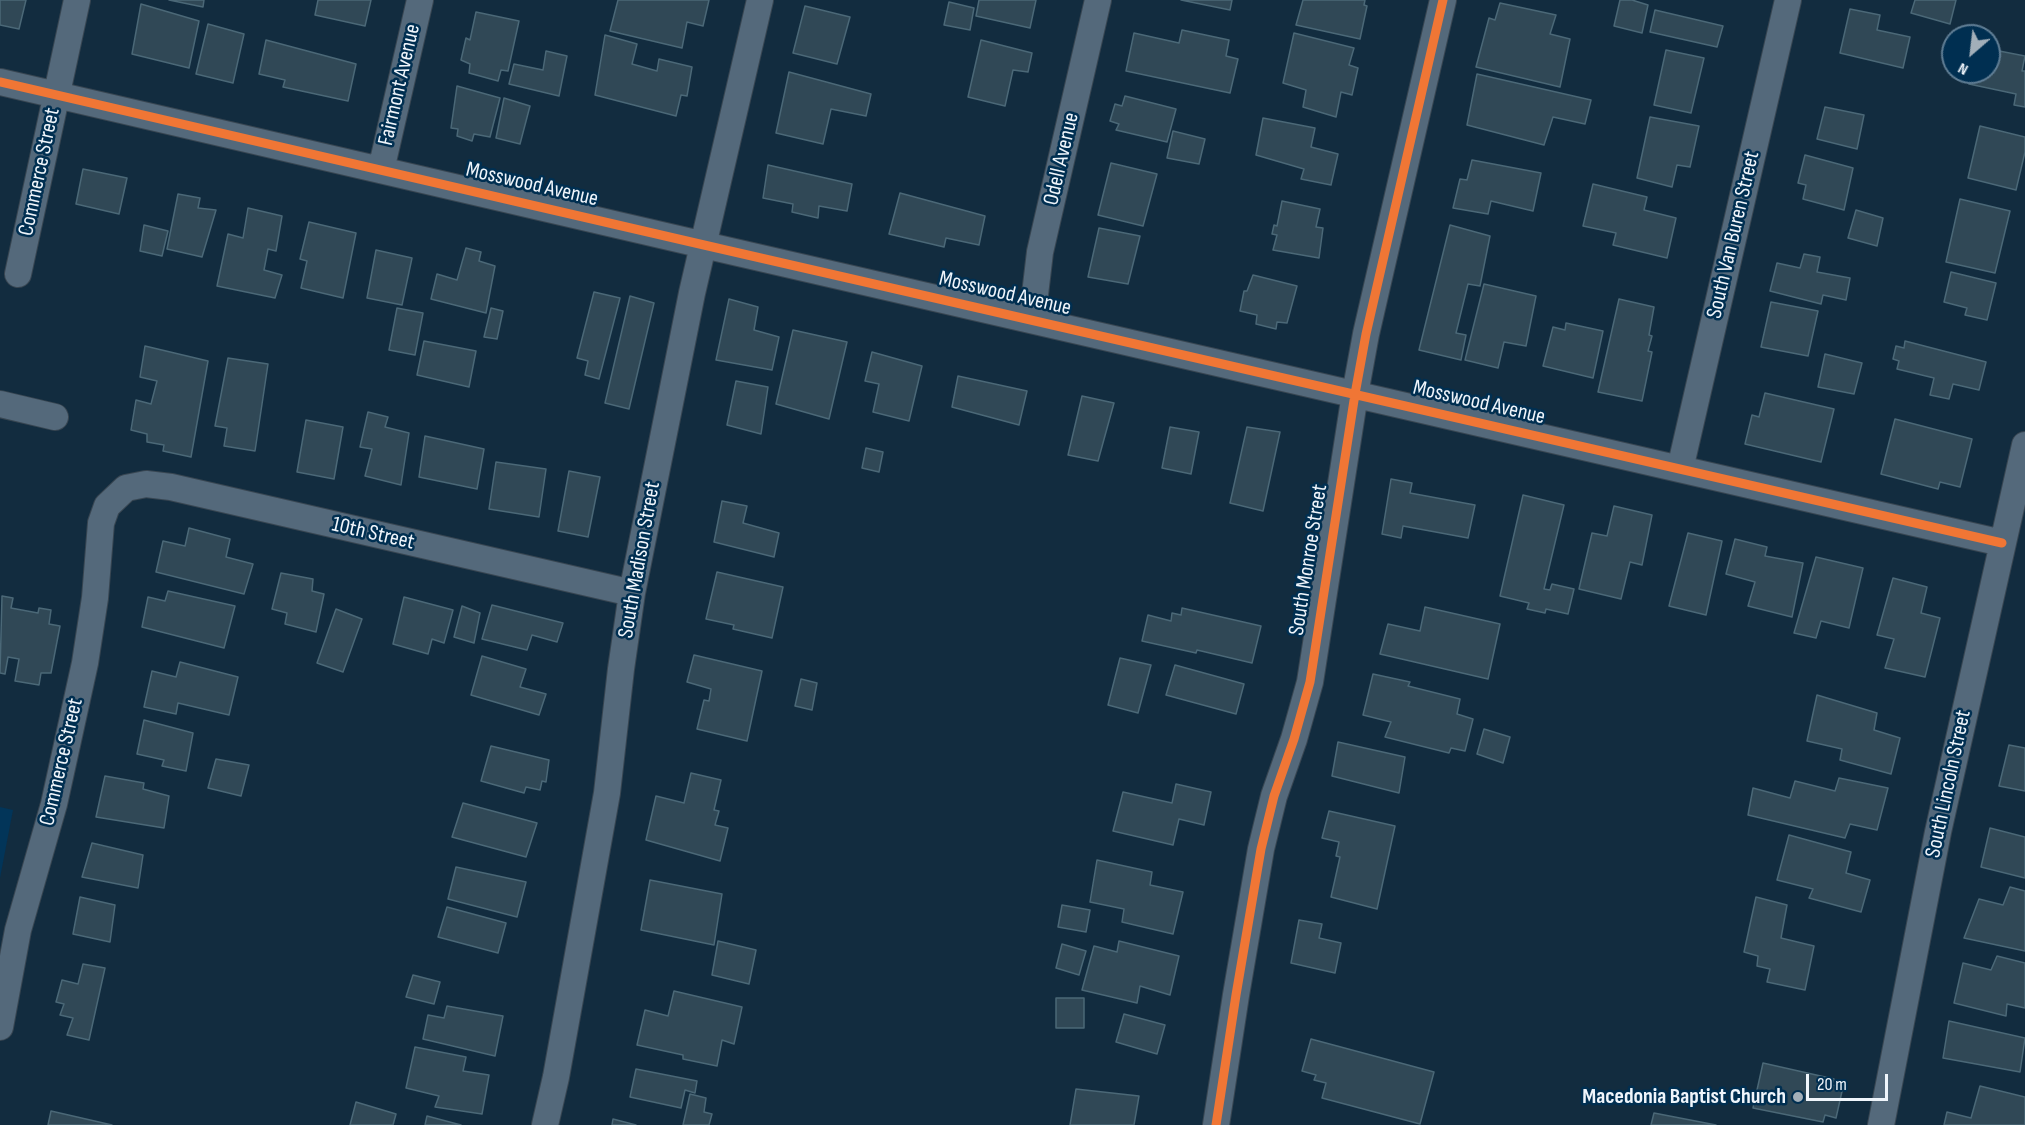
<!DOCTYPE html>
<style>
body{margin:0}
#map{position:relative;width:2025px;height:1125px;overflow:hidden;background:#122c3f;font-family:"Sofia Sans Condensed",sans-serif}
canvas{display:block}
.north{position:absolute;left:1941px;top:24px;width:60px;height:60px;box-sizing:border-box;background:#002f51;border:2px solid #607e95;border-radius:50%;rotate:208deg;font-size:16px;font-weight:700;line-height:24px;text-align:center;color:#eff5fb}
.north::after{content:'';display:block;margin:auto;width:21px;height:27px;background:#a2afb9;clip-path:polygon(50% 0,100% 100%,50% 72%,0 100%)}
.scale{position:absolute;left:1806px;top:1074px;width:82px;height:27px;box-sizing:border-box;border:3px solid #eff5fb;border-top:0;padding-left:8px;font-size:18px;line-height:21px;white-space:nowrap;color:#eff5fb;-webkit-text-stroke:4px #002f51;paint-order:stroke}
</style>
<div id="map">
<canvas width="2025" height="1125"></canvas>
<div class="north">N</div>
<div class="scale">20 m</div>
</div>
<script>
const ctx = document.querySelector('canvas').getContext('2d');
ctx.lineJoin = 'round';
function fillPath(path, color) { ctx.fillStyle = color; ctx.fill(path, 'evenodd'); }
function stroke(path, color, width, dash) { ctx.strokeStyle = color; ctx.lineWidth = width; ctx.lineCap = dash ? 'butt' : 'round'; ctx.setLineDash(dash || []); ctx.stroke(path); }
function write(font, color, halo, rows, align = 'center') {
  ctx.font = font + ' "Sofia Sans Condensed",sans-serif'; ctx.lineWidth = 5; ctx.setLineDash([]); ctx.textBaseline = 'middle'; ctx.strokeStyle = halo; ctx.fillStyle = color; for (const [text, x, y, turn = 0] of rows) {
    ctx.save(); ctx.translate(x, y); ctx.rotate((+turn || 0) * Math.PI / 180); ctx.textAlign = isNaN(turn) ? turn : align; if (halo) ctx.strokeText(text, 0, 0); ctx.fillText(text, 0, 0); ctx.restore();
  }
}
fillPath(new Path2D(`
 M0,807L13,810L0,878Z`), '#023559');
const building = new Path2D(`
 M0,0H26L19,29L0,25Z
 M169,0H204L203,7Z
 M318,0H371L365,26L315,15Z
 M618,0H709L703,26L687,22L682,48L610,31Z
 M979,0H1036L1030,28L976,16Z
 M1181,0H1232L1230,10Z
 M1303,0H1365L1364,5L1367,6L1360,39L1296,25Z
 M1620,0H1632L1648,5L1642,33L1614,26Z
 M1915,0H1956L1950,24L1911,13Z
 M949,2L974,8L970,30L944,25Z
 M1500,3L1556,15L1550,34L1570,39L1560,87L1476,67L1489,18L1495,20Z
 M141,4L199,21L189,68L132,54Z
 M805,6L850,17L837,64L793,53Z
 M1850,9L1880,15L1877,30L1910,37L1903,68L1840,53Z
 M1655,10L1723,26L1717,47L1650,32Z
 M476,12L519,21L508,71L501,70L498,81L469,73L470,64L461,60L466,38L470,40Z
 M208,24L244,34L233,83L196,74Z
 M1182,30L1229,40L1226,56L1238,59L1230,93L1126,71L1134,33L1179,43Z
 M1294,33L1354,48L1349,65L1358,68L1352,95L1341,92L1336,117L1303,107L1306,90L1283,83Z
 M605,35L637,44L632,64L657,71L659,59L692,67L687,96L681,95L676,116L595,95Z
 M266,40L356,64L348,101L283,87L285,80L259,74Z
 M981,40L1032,53L1028,72L1013,70L1005,106L968,97Z
 M1989,49L2025,56L2022,71H2025V107L2014,105L2016,94L1969,84L1971,72H1989Z
 M1666,50L1704,58L1691,113L1654,105Z
 M546,51L567,56L559,96L509,84L514,64L543,70Z
 M789,72L871,94L866,116L831,109L823,144L776,133Z
 M1477,74L1591,100L1585,124L1553,117L1544,145L1467,125Z
 M457,86L500,98L490,137L474,134L472,141L457,136L458,129L451,128Z
 M1125,96L1176,109L1167,142L1116,130L1119,124L1110,121L1115,104L1122,106Z
 M504,98L530,106L520,144L496,138Z
 M1825,107L1864,115L1857,149L1817,139Z
 M1650,117L1699,126L1690,167L1677,165L1672,187L1637,178Z
 M1263,118L1315,128L1311,147L1338,154L1331,185L1301,179L1304,169L1256,155Z
 M1980,126L2025,137V152L2016,190L1968,178Z
 M1173,131L1205,139L1199,164L1167,158Z
 M1805,155L1853,168L1844,210L1803,199L1806,185L1798,183Z
 M1472,160L1541,173L1533,211L1491,201L1488,214L1453,208L1460,179L1467,180Z
 M1111,163L1157,174L1143,226L1098,215Z
 M768,165L852,184L847,211L819,206L818,218L792,212L793,204L763,198Z
 M83,169L127,178L119,214L76,204Z
 M1593,184L1647,197L1644,210L1676,218L1667,258L1613,245L1616,233L1583,226Z
 M900,193L985,216L979,245L946,238L944,247L889,234Z
 M178,194L200,198L198,208L216,210L202,257L167,249Z
 M1960,199L2010,211L1995,273L1946,262Z
 M1282,201L1320,209L1316,227L1323,228L1319,258L1273,250L1277,235L1272,234L1274,225L1277,226Z
 M248,208L282,216L276,251L268,249L264,270L282,275L275,298L217,286L228,234L243,238Z
 M1856,210L1883,218L1877,246L1848,238Z
 M309,222L356,233L343,298L301,288L307,261L300,259Z
 M144,225L168,231L162,256L140,251Z
 M1450,225L1490,236L1480,286L1468,284L1456,333L1466,335L1461,360L1419,350Z
 M1099,228L1140,236L1128,284L1088,277Z
 M466,248L481,252L479,261L495,266L486,313L431,299L437,274L457,280Z
 M376,250L412,258L402,305L367,298Z
 M1804,254L1820,257L1817,272L1850,278L1846,300L1823,295L1821,304L1770,291L1777,263L1800,268Z
 M1951,272L1996,283L1987,320L1965,315L1967,308L1944,302Z
 M1253,275L1297,286L1287,323L1277,322L1276,329L1256,324L1257,315L1240,311L1244,291H1247Z
 M1484,284L1536,296L1526,346L1504,342L1498,368L1465,360Z
 M594,292L620,298L599,379L585,375L588,361L577,358Z
 M630,296L654,303L629,409L605,403Z
 M729,299L758,307L754,330L779,337L772,370L716,360Z
 M1619,299L1654,307L1649,335L1652,336L1648,351L1652,352L1642,401L1598,392Z
 M1771,302L1818,311L1808,356L1761,347Z
 M397,308L423,313L415,355L389,350Z
 M491,308L503,311L497,339L484,337Z
 M1566,323L1603,331L1593,378L1543,366L1553,327L1565,330Z
 M793,330L847,342L829,419L776,404Z
 M424,341L476,351L469,387L417,375Z
 M1905,341L1986,362L1979,390L1953,384L1949,399L1930,395L1934,378L1897,369L1899,361L1893,359L1896,346L1904,348Z
 M145,346L208,361L191,457L163,451L164,445L147,442V434L131,430L136,400L151,404L157,381L140,377Z
 M872,352L922,366L909,421L873,412L879,384L865,381Z
 M1825,354L1862,363L1854,394L1818,387Z
 M228,358L268,364L255,451L224,446L227,428L215,426Z
 M958,376L1027,391L1019,425L952,407Z
 M736,381L768,387L761,434L727,425Z
 M1765,393L1834,409L1821,462L1745,444L1752,415L1759,417Z
 M1082,396L1114,403L1098,461L1068,455Z
 M368,412L388,417L385,427L409,433L401,485L365,476L372,449L360,447Z
 M1895,419L1972,439L1960,487L1940,482L1938,489L1881,474Z
 M306,420L343,427L334,479L297,472Z
 M1170,427L1199,432L1191,474L1162,468Z
 M1247,427L1280,432L1263,511L1230,503Z
 M425,436L484,449L477,489L419,477Z
 M866,448L883,452L879,472L862,468Z
 M496,462L546,469L539,517L489,509Z
 M569,471L600,477L588,537L558,531Z
 M1391,479L1412,483L1410,493L1475,505L1468,538L1403,526L1401,538L1382,534Z
 M1523,495L1564,505L1544,589L1550,590L1552,584L1574,589L1568,614L1546,609L1545,613L1527,609L1529,603L1500,596Z
 M722,501L747,506L743,523L779,533L774,557L714,542Z
 M1614,506L1652,515L1642,565L1630,562L1621,599L1579,589L1592,533L1607,536Z
 M189,528L230,539L226,557L253,564L244,594L156,572L163,541L185,546Z
 M1688,533L1722,541L1706,615L1669,606Z
 M1735,539L1767,547L1765,556L1803,563L1792,617L1748,606L1755,582L1726,574Z
 M1816,557L1863,568L1849,628L1821,621L1816,638L1794,633Z
 M717,572L783,587L772,638L733,629L734,625L706,619Z
 M281,573L313,579L312,591L324,594L316,632L285,624L287,613L272,609Z
 M1893,578L1927,587L1921,613L1940,618L1925,677L1885,668L1894,639L1877,635Z
 M168,591L235,606L224,648L142,627L148,597L165,601Z
 M2,596L13,598L11,608L38,613L39,608L51,610L49,624L60,626L51,673H41L39,685L15,681L19,659L8,657L5,674L0,673Z
 M404,597L453,610L444,643L432,639L428,654L393,644Z
 M492,605L563,623L557,642L532,635L527,650L482,639Z
 M462,606L480,613L474,643L454,637Z
 M1425,607L1500,624L1488,679L1380,654L1388,624L1420,631Z
 M1182,608L1261,626L1252,663L1197,650L1196,653L1142,641L1148,615L1171,621L1172,613L1181,615Z
 M336,609L362,619L343,672L317,663Z
 M694,655L762,671L747,741L697,729L704,700L709,701L711,689L687,682Z
 M482,656L526,669L520,687L546,694L539,715L471,695Z
 M1120,658L1151,665L1138,713L1108,705Z
 M180,662L238,677L229,715L178,703L176,714L144,707L152,671L176,677Z
 M1175,665L1244,684L1236,714L1166,695Z
 M1373,674L1410,682L1408,686L1460,699L1457,714L1473,719L1465,751L1451,748L1449,753L1385,737L1391,722L1363,715Z
 M801,679L817,683L812,710L795,706Z
 M1817,695L1877,713L1874,730L1900,738L1891,774L1840,760L1842,749L1807,741Z
 M144,720L193,733L186,771L162,766L164,760L137,754Z
 M1484,729L1510,737L1503,763L1477,754Z
 M1338,742L1405,757L1399,793L1332,776Z
 M2009,745L2025,748V791L1999,786Z
 M491,746L549,760L546,782L542,781L540,790L526,787L524,793L481,781Z
 M216,759L249,765L241,796L208,788Z
 M691,773L721,780L714,810L719,811L715,825L728,828L720,861L646,840L656,796L684,803Z
 M105,776L144,783L143,789L169,796L164,828L96,817Z
 M1839,778L1888,788L1877,830L1850,824L1845,838L1748,815L1753,788L1790,798L1795,781L1835,791Z
 M1176,784L1211,792L1204,825L1179,819L1173,845L1113,831L1123,792L1172,803Z
 M463,803L537,823L526,857L452,837Z
 M1329,811L1395,826L1377,909L1331,897L1340,857L1336,856L1339,842L1322,838Z
 M1990,828L2025,837V878L1981,867Z
 M1789,835L1851,852L1846,873L1870,880L1861,912L1809,898L1813,889L1777,880Z
 M92,843L143,855L138,888L82,877Z
 M1097,860L1152,872L1150,885L1183,892L1173,934L1122,922L1124,909L1090,902Z
 M456,867L526,882L517,917L448,899Z
 M650,880L722,894L714,945L641,930Z
 M2010,887L2025,891V951L1964,938L1979,899L2003,905Z
 M80,897L115,905L110,942L73,934Z
 M1756,897L1787,905L1781,938L1814,946L1805,990L1767,982L1770,969L1757,966L1758,956L1744,952Z
 M1062,905L1090,910L1086,932L1058,927Z
 M447,907L506,923L498,953L438,937Z
 M1299,920L1322,924L1319,938L1341,943L1335,973L1291,963Z
 M718,941L756,950L749,984L712,975Z
 M1119,941L1179,956L1170,995L1140,986L1137,1003L1082,990L1094,946L1117,952Z
 M1062,944L1086,951L1079,975L1056,968Z
 M1997,956L2025,963V1008L2007,1004L2006,1016L1954,1003L1963,963L1991,970Z
 M83,964L105,968L89,1040L67,1035L73,1018L60,1015L64,1004L56,1002L62,980L78,984Z
 M413,975L440,982L434,1004L406,997Z
 M674,991L742,1007L734,1044L722,1040L717,1066L683,1059V1055L637,1045L645,1010L668,1016Z
 M1056,998H1084V1028H1056Z
 M447,1006L503,1016L495,1056L423,1039L428,1015L444,1018Z
 M1124,1014L1165,1025L1157,1054L1116,1042Z
 M1949,1021L2025,1038L2020,1072L1943,1058Z
 M1311,1039L1434,1072L1420,1124L1322,1098L1326,1083L1314,1080L1316,1075L1302,1071Z
 M415,1047L466,1057L463,1071L489,1075L482,1114L435,1107L439,1096L406,1088Z
 M1763,1063L1834,1079L1832,1085L1843,1087L1836,1118L1825,1115L1823,1122L1753,1108Z
 M636,1069L697,1081L695,1093L685,1090L681,1108L630,1097Z
 M1980,1086L2025,1097V1125H1944L1947,1112L1971,1118Z
 M1076,1089L1139,1096L1134,1125H1070Z
 M690,1094L706,1098L704,1112L712,1114L709,1125H683Z
 M356,1102L396,1114L393,1125H350Z
 M51,1111L112,1125H48Z
 M1654,1113L1716,1125H1651Z
 M427,1116L461,1125H425Z
 M613,1119L636,1125H612Z`);
fillPath(building, '#304856');
stroke(building, '#4b6877', 1.5);
const street = new Path2D(`
 M0,82L704,245L2002,543
 M381,170L420,0
 M18,274L77,0
 M1032,320L1040,252L1098,0
 M0,404L55,417
 M1680,469L1788,0
 M0,1027L18,930L54,804L85,663L95,598L101,523L107,506L126,488L146,484L171,487L632,593
 M545,1125L556,1077L607,793L621,669L632,593L692,293L760,0
 M1216,1125L1236,995L1261,849L1274,796L1294,739L1310,682L1355,394L1366,334L1443,0
 M1881,1125L1938,832L2025,445`);
stroke(street, '#384652', 28);
stroke(street, '#54697b', 26);
stroke(new Path2D(`
 M0,82L704,245L2002,543
 M1216,1125L1236,995L1261,849L1274,796L1294,739L1310,682L1355,394L1366,334L1443,0`), '#f07635', 9);
for (const [x, y, r, color] of [
 [1798,1097,6,"#a2afb9"]
]) { const dot = new Path2D(); dot.arc(x, y, r, 0, 2 * Math.PI); ctx.fillStyle = color; ctx.fill(dot); stroke(dot, '#002f51', 2); }
write('22px', '#eff5fb', '#002f51', [
 ["Fairmont Avenue",400,85,-77],
 ["Odell Avenue",1062,159,-77],
 ["Commerce Street",40,172,-78],
 ["Mosswood Avenue",532,185,13],
 ["South Van Buren Street",1734,235,-77],
 ["Mosswood Avenue",1005,294,13],
 ["Mosswood Avenue",1479,403,13],
 ["10th Street",373,534,13],
 ["South Madison Street",640,560,-80],
 ["South Monroe Street",1309,560,-81],
 ["Commerce Street",62,762,-77],
 ["South Lincoln Street",1949,784,-78]
]);
write('bold 22px', '#eff5fb', '#002f51', [
 ["Macedonia Baptist Church",1786,1097]
], 'right');
</script>
